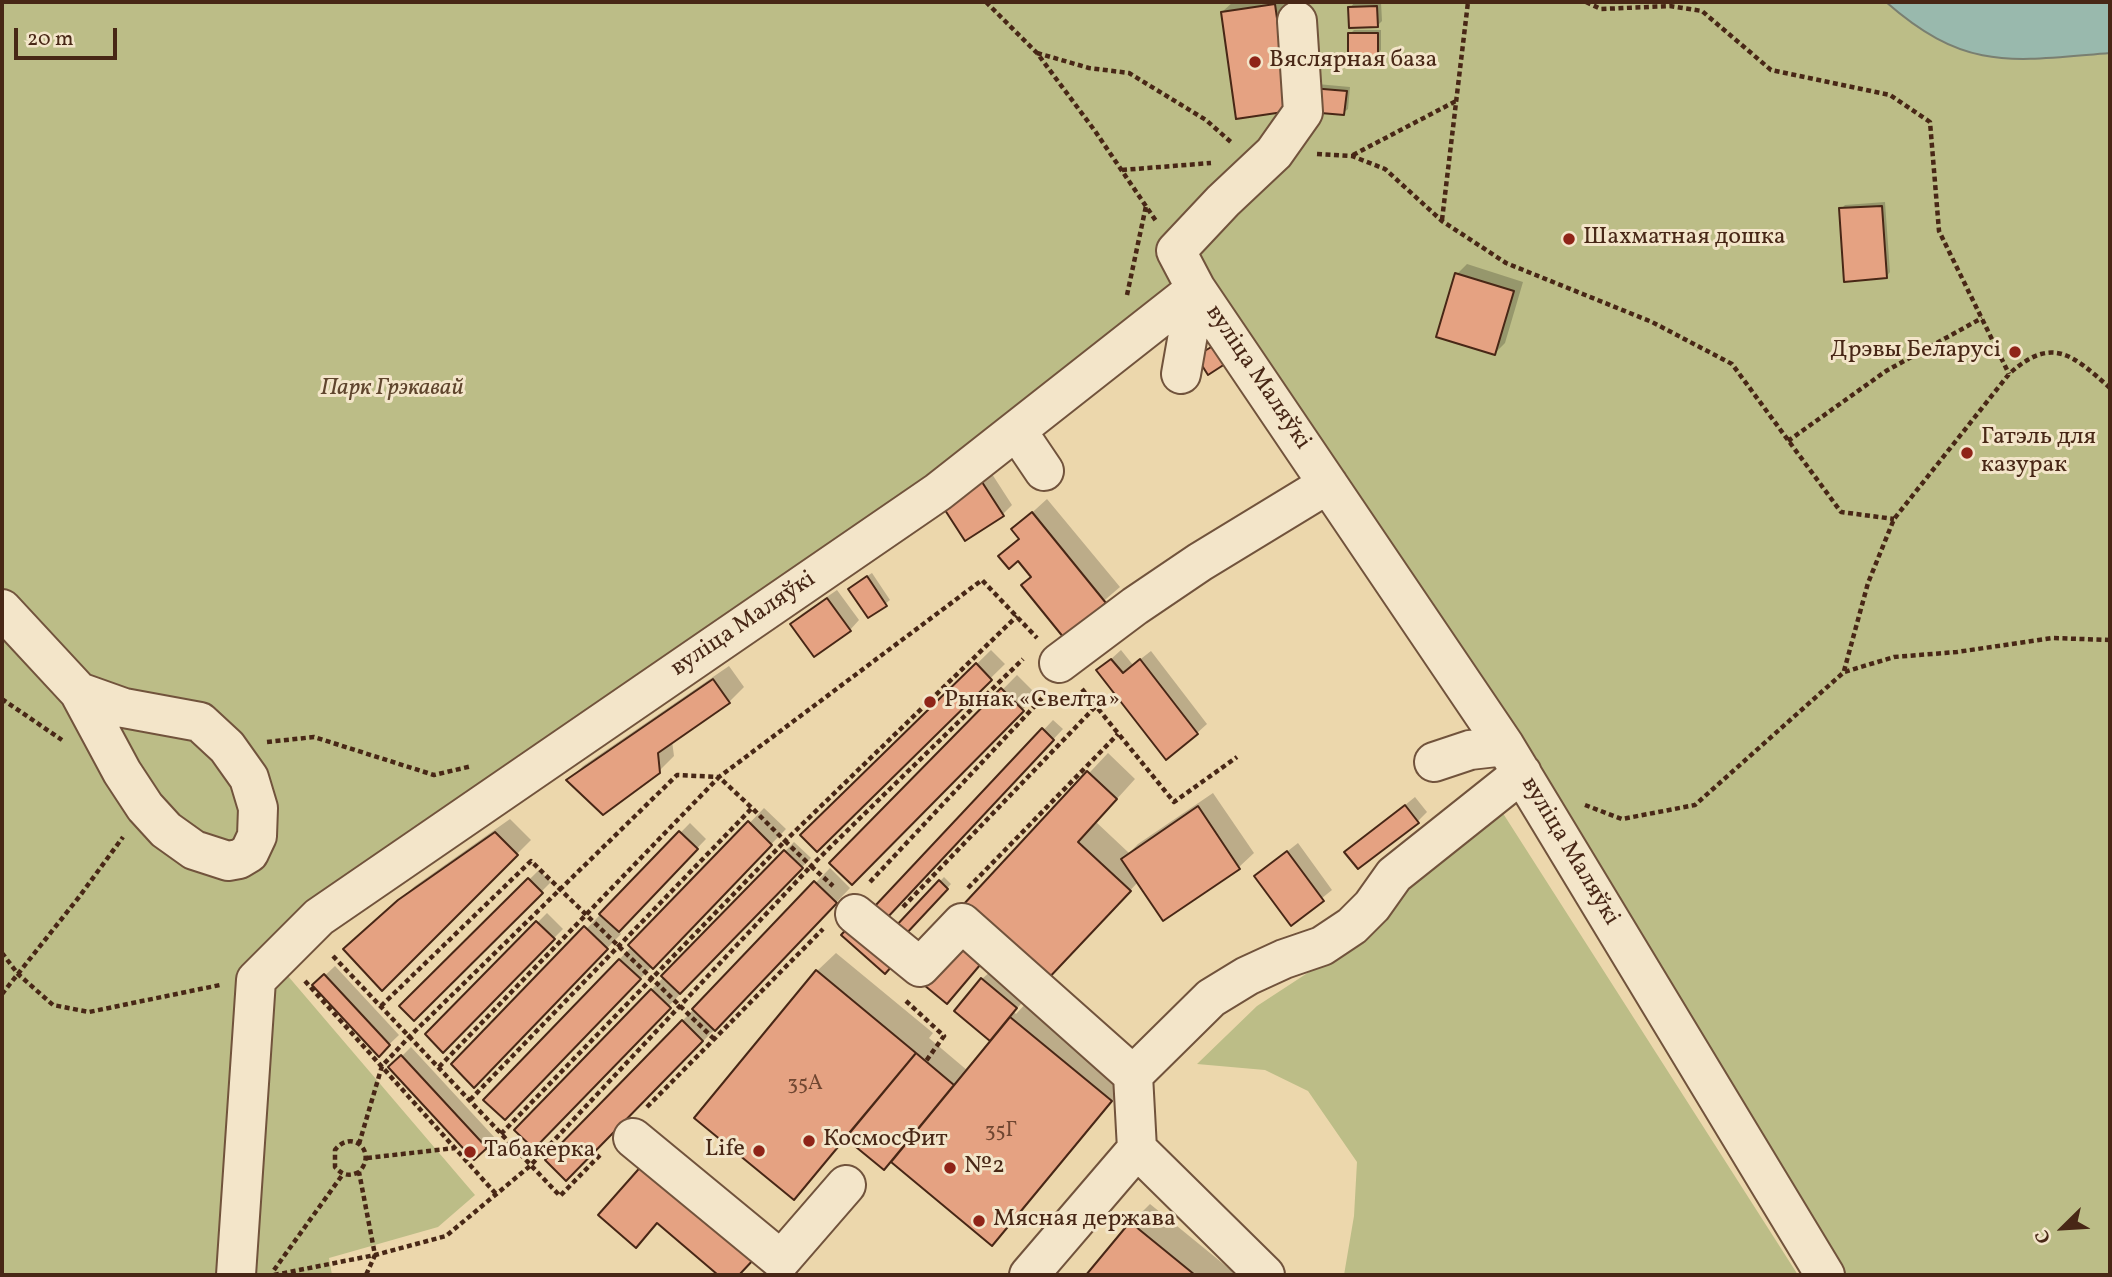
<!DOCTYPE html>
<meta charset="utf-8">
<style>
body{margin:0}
#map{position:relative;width:2112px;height:1277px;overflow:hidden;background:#ecd7ac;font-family:Vollkorn,serif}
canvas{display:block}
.frame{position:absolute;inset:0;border:4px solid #482716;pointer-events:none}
.north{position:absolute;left:2028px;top:1193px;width:70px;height:70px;-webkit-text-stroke:5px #f3e5c9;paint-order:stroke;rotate:246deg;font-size:19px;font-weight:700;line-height:28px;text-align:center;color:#482716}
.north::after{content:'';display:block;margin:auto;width:24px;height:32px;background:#482716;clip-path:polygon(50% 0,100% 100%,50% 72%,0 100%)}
.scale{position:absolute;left:14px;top:28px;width:103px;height:32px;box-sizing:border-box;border:4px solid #482716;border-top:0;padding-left:9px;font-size:21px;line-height:24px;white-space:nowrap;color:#482716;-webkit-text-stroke:5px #f3e5c9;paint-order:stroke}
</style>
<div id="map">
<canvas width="2112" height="1277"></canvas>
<div class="frame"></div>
<div class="north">С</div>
<div class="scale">20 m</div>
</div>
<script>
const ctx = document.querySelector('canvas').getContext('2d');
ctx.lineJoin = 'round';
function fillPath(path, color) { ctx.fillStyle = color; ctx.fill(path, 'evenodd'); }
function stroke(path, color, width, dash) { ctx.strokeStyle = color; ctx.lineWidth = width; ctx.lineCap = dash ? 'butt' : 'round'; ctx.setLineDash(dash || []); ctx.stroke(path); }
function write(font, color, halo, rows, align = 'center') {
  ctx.font = font + ' Vollkorn,serif'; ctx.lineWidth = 6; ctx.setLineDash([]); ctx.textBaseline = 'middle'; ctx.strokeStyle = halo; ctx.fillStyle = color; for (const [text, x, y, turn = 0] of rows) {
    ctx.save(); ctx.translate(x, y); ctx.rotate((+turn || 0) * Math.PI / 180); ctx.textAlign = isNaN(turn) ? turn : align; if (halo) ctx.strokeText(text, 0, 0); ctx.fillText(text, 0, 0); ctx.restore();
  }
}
fillPath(new Path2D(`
 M2,2H1886L1893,8L2110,37V1275H1838L1213,290L276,962L475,1195L438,1227L329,1258L332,1275H2Z
 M1490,793L1798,1275H1344L1354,1216L1357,1162L1308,1091L1265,1070L1197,1064L1257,1006L1358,940Z`), '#bcbd87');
const water = new Path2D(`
 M1886,2H2110V53C2011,61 1966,72 1886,2Z`);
fillPath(water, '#99b9ad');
stroke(water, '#797f71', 2);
fillPath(new Path2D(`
 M1233,2H1290L1304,95L1222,12Z
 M1381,2L1382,21L1378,25L1350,8L1354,3Z
 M1354,30H1381V50L1377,55L1350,34Z
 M1317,84L1350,87L1348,109L1343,113L1311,110Z
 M1885,202L1890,272L1886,277L1841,209L1845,205Z
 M1467,264L1523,282L1505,343L1495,353L1457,274Z
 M992,474L1012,505L1003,514L955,498Z
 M1047,499L1120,587L1064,635L1033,576L1019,558L1000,556L1020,537L1014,529Z
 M872,573L890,600L885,604L855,584Z
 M837,590L859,620L850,630L793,624L802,614Z
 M991,650L1005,664L817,849L802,835Z
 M1121,650L1133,665L1151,651L1207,724L1197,733L1099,670Z
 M729,666L744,687L729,702L672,741L674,756L659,771L569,780L583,766Z
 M1017,675L1037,695L852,883L832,863Z
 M1053,720L1063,729L896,907H877Z
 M1108,753L1135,779L1096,822L1129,853L1138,844L1213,793L1254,853L1239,867L1164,919L1138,882L1064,961L965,905Z
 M1415,797L1427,812L1417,822L1347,852Z
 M764,808L786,829L519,1103L485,1100Z
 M510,819L531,840L382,989L360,935L415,886Z
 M690,823L706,839L618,930L621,934L474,1085L454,1064Z
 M794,842L811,858L534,1146L516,1130Z
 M1298,843L1332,890L1291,923L1256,876Z
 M830,868L850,888L730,1014L566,1179L548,1160Z
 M539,870L551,882L414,1019L401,1006Z
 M944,877L951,884L905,933L898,927Z
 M547,913L563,929L443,1050L427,1034Z
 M836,953L933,1033L929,1038L968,1071L998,1035L982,979L992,970L1026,998L1014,1012L1016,1014L1030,999L1129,1081L1011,1225L992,1244L891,1161L847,1137L794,1198L817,971Z
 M335,966L399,1035L379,1054L315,985Z
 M411,1047L495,1138L475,1158L400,1058Z
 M1150,1204L1237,1275H1088L1131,1223Z`), '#0003');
const building = new Path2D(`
 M1275,4L1290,111L1236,119L1221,12Z
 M1377,6L1378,27L1349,28L1348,7Z
 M1348,33H1378V56H1348Z
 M1311,88L1347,91L1344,115L1309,112Z
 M1882,206L1887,278L1844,282L1839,208Z
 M1455,273L1514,291L1495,355L1436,337Z
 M1213,346L1225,364L1208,375L1196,356Z
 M982,482L1004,516L965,541L943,507Z
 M1032,512L1106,603L1064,638L1021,585L1031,577L1018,561L1009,569L998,556L1019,539L1011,529Z
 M867,576L887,606L868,618L848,589Z
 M827,598L851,631L814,657L790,624Z
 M1111,659L1123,673L1140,659L1198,734L1166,760L1096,670Z
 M976,663L992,680L817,852L800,835Z
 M713,679L730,703L658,753L660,773L603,815L566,780Z
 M1001,688L1024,711L852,885L829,863Z
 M1042,728L1054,740L886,919L874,907Z
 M1087,771L1117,799L1078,842L1131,891L1045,982L963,905Z
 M1405,805L1419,823L1358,869L1344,852Z
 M1198,806L1240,869L1163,921L1121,859Z
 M748,821L772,845L653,969L628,945Z
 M679,831L698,849L619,932L599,914Z
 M495,832L518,855L382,991L343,949L398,900Z
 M784,850L803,868L680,994L661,976Z
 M1287,851L1324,901L1291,926L1254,876Z
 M528,878L543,893L414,1021L399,1006Z
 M939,880L948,889L905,935L895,927Z
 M814,881L837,903L715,1031L692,1009Z
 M855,920L899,958L885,974L841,935Z
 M536,921L555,939L443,1053L425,1034Z
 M584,926L608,949L474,1088L451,1064Z
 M958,946L980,965L947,1004L924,985Z
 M619,959L641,979L505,1120L483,1100Z
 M816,970L916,1053L794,1200L694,1118Z
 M324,974L390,1045L379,1057L312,985Z
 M981,978L1017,1008L990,1041L954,1011Z
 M651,989L671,1008L534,1149L514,1130Z
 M1010,1017L1112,1101L992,1246L891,1162Z
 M682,1020L703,1041L566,1181L545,1160Z
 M916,1053L954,1085L884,1170L845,1138Z
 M401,1055L487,1148L474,1160L388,1067Z
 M644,1163L755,1258L739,1275H718L657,1223L636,1248L598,1215Z
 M1130,1222L1195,1275H1086Z`);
fillPath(building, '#e5a282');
stroke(building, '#482716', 2);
const minor = new Path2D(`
 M1297,21L1303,112L1274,153L1223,201L1176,251L1196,289L1505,746L1825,1275
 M1181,374L1196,289
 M1017,431L1044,471
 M2,609L79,692L122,772L145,807L166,830L194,850L228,861L239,859L249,853L257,836L258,808L249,778L227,747L200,722L124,708L79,692
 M1059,663L1135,606L1200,562L1328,484
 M1434,762L1470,750L1505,746
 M855,914L920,967L962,923L1133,1075L1137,1149L1265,1275
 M1133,1075L1211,998L1247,976L1284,959L1322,946L1352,926L1372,906L1394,875L1522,773
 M633,1138L781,1260L846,1185
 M236,1275L256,980L319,917L938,492L1196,289
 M1029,1275L1137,1149`);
stroke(minor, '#71533c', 42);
stroke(new Path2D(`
 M986,2L1037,53L1095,131L1156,221
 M1586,2L1601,9L1670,6L1702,11L1771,70L1890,95L1930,122L1939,231L2009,374
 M1037,53L1089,68L1129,73L1206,120L1232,143
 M1317,154L1352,156L1385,169L1442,221L1506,263L1652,322L1732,364L1841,512L1894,519
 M1353,155L1456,101
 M1122,170L1211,163
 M1442,220L1468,2
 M1127,295L1146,206
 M1788,441L1886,371L1982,318
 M1844,671L1868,583L1894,519L2009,374C2052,335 2073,355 2110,388
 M1082,689L1174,802L1237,757
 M2,699L62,740
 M267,742L314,737L434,775L472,766
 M1585,805L1622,819L1695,805L1844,672L1894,657L1957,652L2052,638L2110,640
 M870,882L1046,694
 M968,888L1118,734
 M903,907L1096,706
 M2,953L18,974L53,1005L89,1012L220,985
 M333,956L560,1196L602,1153
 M305,981L496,1194
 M2,994L79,897L123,837
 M906,1001L944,1036L926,1061
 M381,1006L531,861L714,1039
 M439,1067L719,777L752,808
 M470,1100L752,808L785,841L1017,616
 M647,1107L823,929
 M501,1134L785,841L811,866L1023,659
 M359,1144L382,1066L410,1036L677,775L719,777L982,580L1037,638
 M367,1158L455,1148
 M359,1172C349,1177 342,1175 335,1167V1150C352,1128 378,1152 359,1172L375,1255L366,1275
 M274,1270L343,1174
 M274,1275L375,1255L446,1236L530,1166L811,866L833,886`), '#482716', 4.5, [5, 3.5]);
stroke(minor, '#f3e5c9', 38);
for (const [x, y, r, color] of [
 [1255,62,7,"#8f2418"],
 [1569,239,7,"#8f2418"],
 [2015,352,7,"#8f2418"],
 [1967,453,7,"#8f2418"],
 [930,702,7,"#8f2418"],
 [809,1141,7,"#8f2418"],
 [759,1151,7,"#8f2418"],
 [470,1152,7,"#8f2418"],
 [950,1168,7,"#8f2418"],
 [979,1221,7,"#8f2418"]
]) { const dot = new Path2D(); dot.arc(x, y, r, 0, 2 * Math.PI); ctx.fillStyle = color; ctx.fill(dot); stroke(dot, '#f3e5c9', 2.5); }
write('21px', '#6f4631', null, [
 ["35А",805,1085],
 ["35Г",1001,1132]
]);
write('24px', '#482716', '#f3e5c9', [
 ["Вяслярная база",1269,62],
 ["Шахматная дошка",1583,239],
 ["Дрэвы Беларусі",2001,352,"right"],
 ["Гатэль для",1981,439],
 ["казурак",1981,467],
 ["Рынак «Свелта»",944,702],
 ["КосмосФит",823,1141],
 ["Life",745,1151,"right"],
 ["Табакерка",484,1152],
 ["№2",964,1168],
 ["Мясная держава",993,1221]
], 'left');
write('24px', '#482716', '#f3e5c9', [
 ["вуліца Маляўкі",1257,378,56],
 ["вуліца Маляўкі",744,625,-34],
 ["вуліца Маляўкі",1569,852,59]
]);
write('italic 24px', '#5f452d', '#f3e5c9', [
 ["Парк Грэкавай",392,390]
]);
</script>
